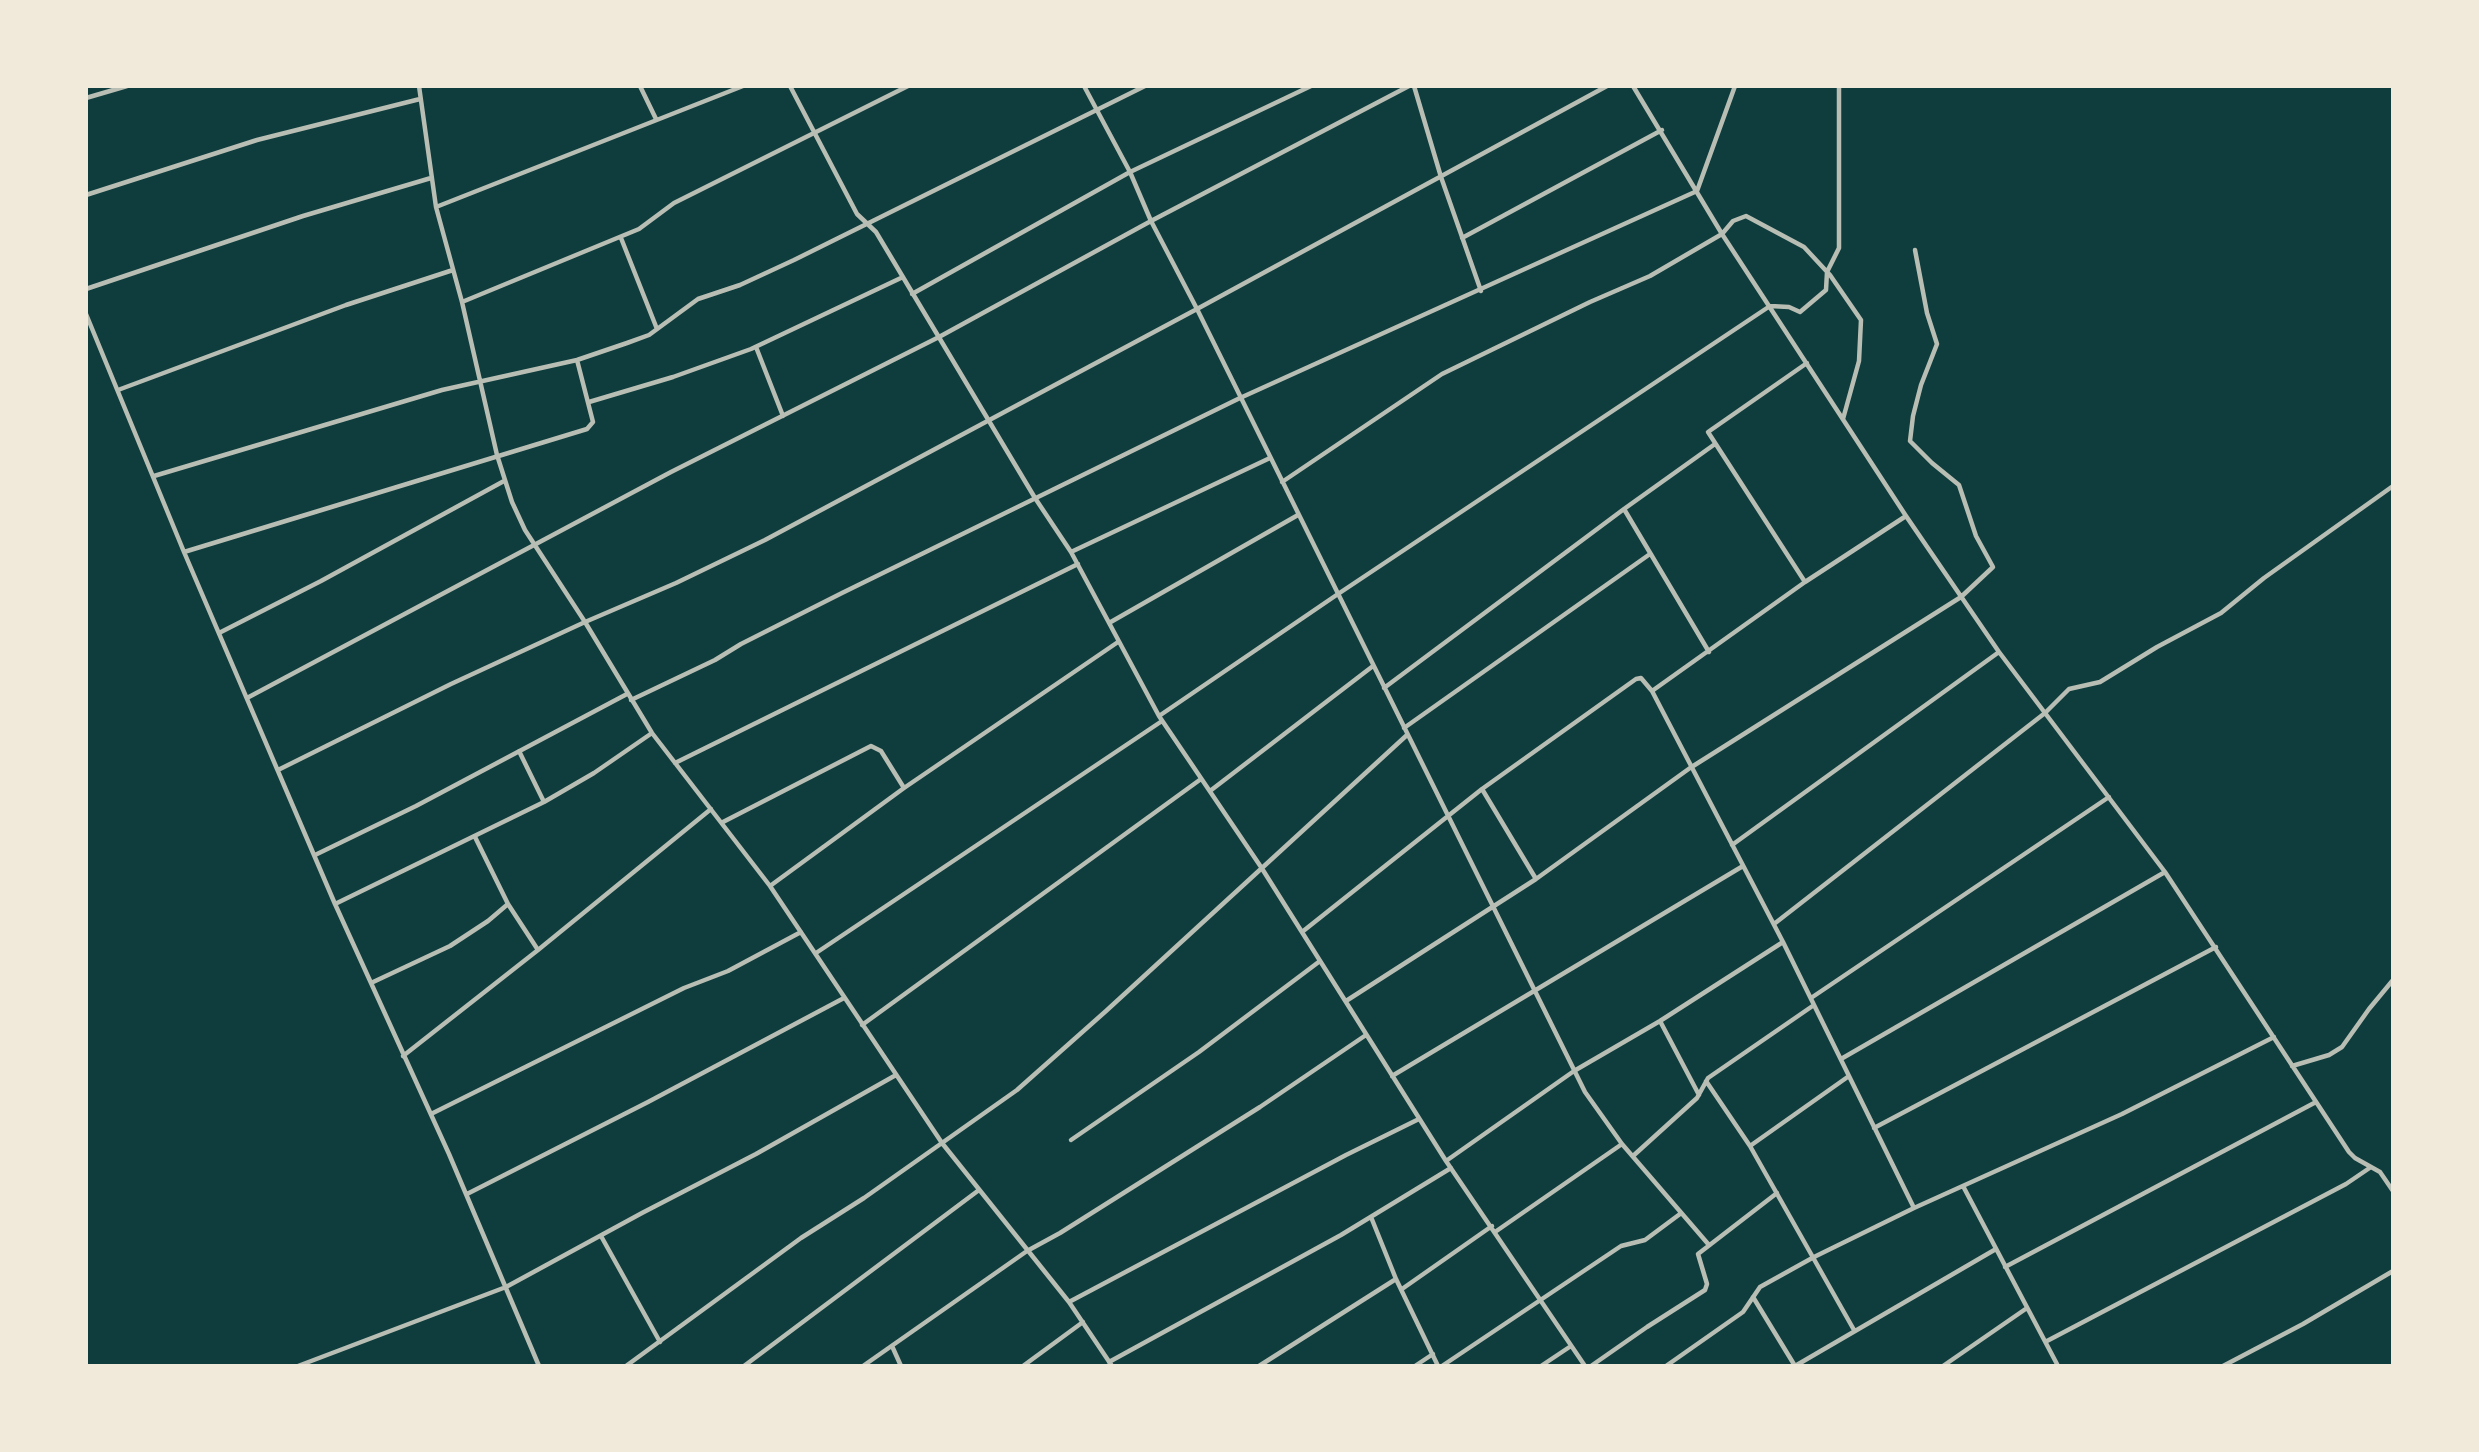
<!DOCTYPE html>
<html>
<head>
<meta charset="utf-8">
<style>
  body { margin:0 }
  #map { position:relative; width:2479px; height:1452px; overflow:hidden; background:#0f3d3e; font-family:"IBM Plex Sans",sans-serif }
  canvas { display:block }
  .frame { position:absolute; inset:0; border:88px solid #f1e9da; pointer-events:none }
</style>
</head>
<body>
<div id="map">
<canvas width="2479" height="1452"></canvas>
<div class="frame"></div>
</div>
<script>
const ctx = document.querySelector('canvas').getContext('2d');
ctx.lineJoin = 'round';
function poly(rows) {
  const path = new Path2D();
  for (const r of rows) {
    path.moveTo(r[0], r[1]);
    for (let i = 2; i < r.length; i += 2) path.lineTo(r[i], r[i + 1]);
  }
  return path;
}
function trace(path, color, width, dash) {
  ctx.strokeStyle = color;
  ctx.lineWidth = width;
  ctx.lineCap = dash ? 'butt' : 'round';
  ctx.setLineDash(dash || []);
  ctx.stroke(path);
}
const minor = poly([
  [419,86,436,207,462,302,497,455,512,502,525,530,585,622,652,733,770,886,942,1143,1069,1302,1112,1366],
  [640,86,656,119],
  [790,86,857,214,876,232,1035,498,1071,552,1159,716,1261,867,1446,1161,1585,1366],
  [1084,86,1130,172,1151,221,1197,309,1585,1092,1622,1144,1709,1245],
  [1414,86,1441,177,1481,291],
  [1633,86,1722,234,1906,516,1999,652,2165,872,2349,1152,2355,1158,2380,1172,2393,1191],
  [86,98,127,86],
  [86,195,257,140,420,99],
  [436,207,743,86],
  [621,238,657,329],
  [1462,238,1662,130],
  [86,289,303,216,431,178],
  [912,294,1130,172,1311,86],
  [462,302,639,229,674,203,908,86],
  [86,314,184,552,335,904,449,1154,539,1366],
  [756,347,783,416],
  [118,390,346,305,453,270],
  [589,402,673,377,751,349,903,277],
  [154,476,442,390,577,360,627,343,649,335,698,299,740,285,794,260,1145,86],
  [1282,482,1442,374,1590,302,1650,276,1722,234,1733,221,1746,216,1804,247,1830,275,1861,320,1859,361,1843,419],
  [1624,509,1709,652],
  [184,552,587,429,593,422,577,360],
  [1071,552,1270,458],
  [1805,582,1708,432,1807,363],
  [1109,623,1298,515],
  [219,633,321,581,504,481],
  [1384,688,1624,509,1715,444],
  [1652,691,1805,582,1906,516],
  [247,698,671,472,939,337,1151,221,1409,86],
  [631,700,715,660,741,644,842,593,1240,398,1697,191,1735,86],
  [1159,716,1338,594,1770,306,1789,307,1800,312,1826,290,1827,272,1839,248,1839,86],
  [1404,728,1650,554],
  [519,751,544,802],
  [675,763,1078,564],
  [278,770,451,684,585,622,676,583,765,540,1197,309,1607,86],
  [1482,789,1536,879],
  [1210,791,1373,666],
  [723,822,871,746,881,751,904,788],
  [475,837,508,904,538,950],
  [1732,845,1999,652],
  [315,855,416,806,627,694],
  [770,886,904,788,1118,642],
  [335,904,544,802,594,773,652,733],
  [1774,924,2045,713,2069,689,2100,682,2157,647,2221,613,2264,578,2393,486],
  [1302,932,1482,789,1636,679,1641,678,1652,691,1783,942,1914,1208],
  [816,953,1162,721],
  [371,983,450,946,488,921,508,904],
  [1811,998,2109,797],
  [1346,1001,1536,879,1690,768,1961,597,1993,567,1976,536,1959,485,1932,463,1910,441,1913,416,1921,385,1937,344,1927,313,1915,250],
  [1660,1021,1699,1095],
  [862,1025,1201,779],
  [403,1056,538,950,711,809],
  [1841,1059,2165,872],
  [2292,1066,2329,1055,2342,1047,2369,1009,2393,980],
  [1392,1076,1743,866],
  [1706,1081,1750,1146,1854,1330],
  [431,1114,684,988,728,971,801,932],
  [1874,1128,2216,947],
  [1071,1140,1199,1052,1320,961],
  [1750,1146,1849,1076],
  [1633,1156,1697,1098,1708,1078,1814,1005],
  [1446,1161,1574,1071,1660,1021,1783,942],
  [1963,1186,2058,1366],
  [467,1194,648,1102,844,998],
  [1371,1217,1396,1279,1438,1366],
  [1495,1232,1622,1144],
  [601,1236,660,1342],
  [2005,1267,2316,1102],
  [1402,1289,1492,1226],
  [1753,1297,1795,1366],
  [1069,1302,1346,1155,1419,1119],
  [2047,1341,2346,1184,2371,1167],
  [892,1346,901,1366],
  [1109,1362,1341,1235,1451,1168],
  [298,1366,506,1287,642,1213,756,1154,896,1075],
  [626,1366,801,1238,864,1198,1017,1090,1106,1011,1407,735],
  [744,1366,979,1190],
  [863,1366,1027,1251,1060,1233,1260,1107,1366,1035],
  [1023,1366,1083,1322],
  [1259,1366,1396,1279],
  [1415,1366,1433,1354],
  [1442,1366,1621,1246,1645,1240,1680,1214],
  [1541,1366,1571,1346],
  [1591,1366,1647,1327,1705,1290,1707,1284,1698,1254,1777,1193],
  [1666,1366,1743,1312,1760,1287,1814,1257,1914,1208,2122,1114,2274,1037],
  [1795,1366,1996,1249],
  [1943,1366,2027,1308],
  [2223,1366,2303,1324,2393,1271]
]);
trace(minor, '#b8beb3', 4.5);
</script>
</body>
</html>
